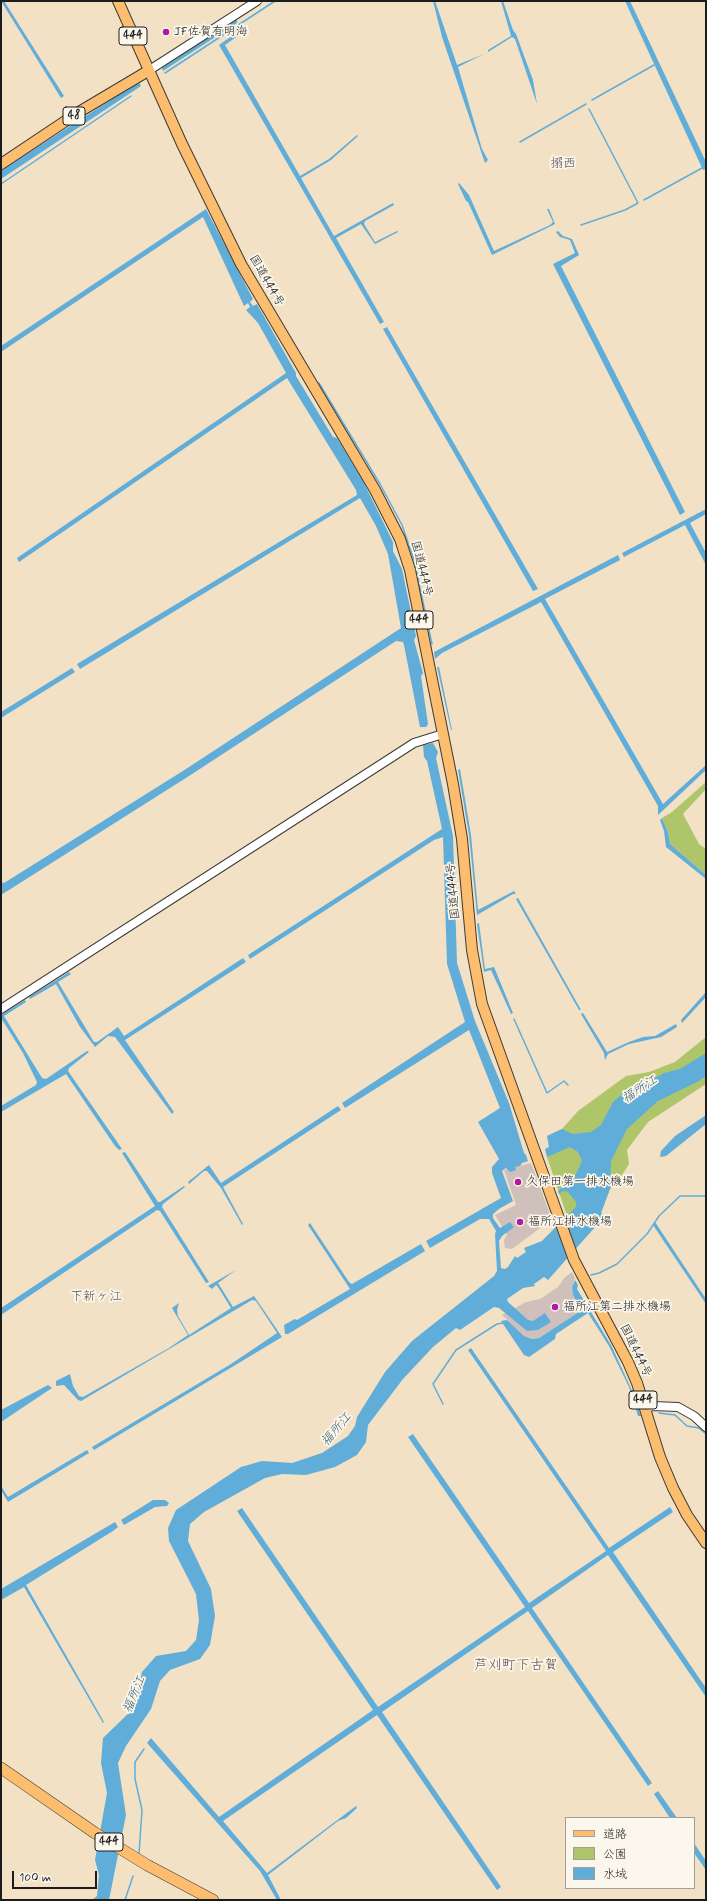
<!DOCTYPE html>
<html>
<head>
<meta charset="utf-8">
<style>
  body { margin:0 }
  #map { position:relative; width:707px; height:1901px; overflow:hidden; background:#f2e1c4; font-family:Mynerve,"Klee One",sans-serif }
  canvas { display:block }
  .frame { position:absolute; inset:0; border:2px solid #1c1c1c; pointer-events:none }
  .legend { position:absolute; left:565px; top:1817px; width:130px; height:72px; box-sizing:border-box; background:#fbf7ec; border:1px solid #a29f99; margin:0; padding:5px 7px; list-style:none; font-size:12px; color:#1c1c1c }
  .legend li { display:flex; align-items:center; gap:8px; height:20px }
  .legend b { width:20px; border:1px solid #a29f99 }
  .scale { position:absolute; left:12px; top:1871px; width:85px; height:18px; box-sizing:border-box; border:2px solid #1c1c1c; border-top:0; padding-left:5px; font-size:12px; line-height:14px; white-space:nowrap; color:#1c1c1c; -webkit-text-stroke:3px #fbf7ec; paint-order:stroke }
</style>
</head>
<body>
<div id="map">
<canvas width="707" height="1901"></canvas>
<div class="frame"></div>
<ul class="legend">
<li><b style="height:5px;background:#fcbd6f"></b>道路</li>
<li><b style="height:11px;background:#aec569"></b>公園</li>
<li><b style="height:11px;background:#61adda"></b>水域</li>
</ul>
<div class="scale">100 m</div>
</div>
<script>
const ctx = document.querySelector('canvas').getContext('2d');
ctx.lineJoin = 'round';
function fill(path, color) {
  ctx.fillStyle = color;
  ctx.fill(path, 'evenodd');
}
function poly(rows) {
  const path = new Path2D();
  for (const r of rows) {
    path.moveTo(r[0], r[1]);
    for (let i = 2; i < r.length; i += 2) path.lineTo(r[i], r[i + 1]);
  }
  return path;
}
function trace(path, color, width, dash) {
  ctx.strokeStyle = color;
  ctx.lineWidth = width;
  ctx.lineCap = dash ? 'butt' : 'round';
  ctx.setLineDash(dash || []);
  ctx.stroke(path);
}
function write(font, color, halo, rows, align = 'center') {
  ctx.font = font + ' Mynerve,"Klee One",sans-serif';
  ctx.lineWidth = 3.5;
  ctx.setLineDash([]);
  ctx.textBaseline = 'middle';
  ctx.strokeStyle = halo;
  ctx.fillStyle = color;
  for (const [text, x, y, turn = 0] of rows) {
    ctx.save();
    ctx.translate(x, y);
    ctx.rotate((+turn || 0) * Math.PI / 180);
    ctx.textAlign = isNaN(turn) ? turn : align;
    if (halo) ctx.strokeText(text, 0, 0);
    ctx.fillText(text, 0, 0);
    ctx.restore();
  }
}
const industrial = poly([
  [531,1163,551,1217,540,1228,512,1249,505,1248,504,1240,507,1235,495,1215,516,1205,504,1170],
  [572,1272,575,1278,572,1287,573,1295,582,1310,539,1338,532,1339,524,1336,502,1315,526,1302,540,1299,558,1287,565,1277]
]);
const green = poly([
  [706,782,706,789,683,814,699,844,706,849,706,875,670,844,668,832,662,818,672,812],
  [706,1037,706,1057,594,1135,547,1136,562,1129,578,1111,626,1076,649,1072,675,1062],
  [706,1071,706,1084,648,1122,627,1150,629,1164,615,1186,610,1189,601,1212,604,1217,587,1236,594,1222,609,1162,627,1117],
  [570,1144,591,1146,589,1203,542,1241,567,1216,547,1157]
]);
const water = poly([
  [1,1,4,1,64,96,61,98],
  [433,1,435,1,457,65,484,54,458,67,482,149,488,160,485,163,442,37],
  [501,1,503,1,513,30,516,34,533,80,537,104,515,39,512,37,488,52,488,50,511,36],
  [625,1,630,1,706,162,706,169,703,170],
  [235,19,237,20,237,23,163,71,162,68],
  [239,28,242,33,225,45,300,176,329,159,357,135,358,136,331,160,301,178,334,236,393,203,394,205,365,221,364,224,375,242,397,231,398,232,375,244,361,224,336,238,384,322,380,324,219,45,236,33,235,30],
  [139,82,141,86,1,179,1,170],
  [459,183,469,195,494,251,550,225,553,222,547,209,549,209,555,224,492,255,468,202,466,201,458,184],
  [206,209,253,299,250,302,253,306,257,304,296,373,296,376,333,437,337,438,364,483,393,542,393,551,402,569,416,636,414,640,423,673,421,676,428,724,426,727,420,727,404,645,403,642,396,641,189,776,1,895,1,882,4,883,186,769,401,628,388,554,376,526,360,498,80,669,77,664,357,495,356,490,287,378,19,562,17,558,286,373,258,323,246,310,250,307,248,303,244,306,203,217,1,352,1,346],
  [558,231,563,236,572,239,579,255,561,266,685,512,680,515,553,264,575,253,570,240,560,237,556,232],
  [387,327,538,589,533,591,383,329],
  [706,509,706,514,690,523,706,553,706,565,685,525,624,557,622,553],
  [618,555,620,560,545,599,663,804,706,765,706,770,658,815,658,806,541,602,442,653,435,659,434,652],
  [437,667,439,667,452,730,451,730],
  [72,668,75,672,1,718,1,712],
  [433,743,438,752,436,758,453,836,457,963,475,1021,509,1103,524,1153,526,1155,528,1161,522,1163,520,1166,515,1167,516,1170,510,1172,506,1168,502,1171,513,1201,499,1209,493,1214,493,1218,500,1228,510,1222,514,1227,502,1236,499,1241,501,1268,505,1269,508,1267,515,1256,517,1258,526,1252,524,1248,542,1241,576,1207,576,1202,568,1192,563,1191,559,1194,558,1191,575,1176,582,1161,578,1152,570,1147,547,1157,545,1149,549,1147,547,1136,562,1129,573,1134,591,1132,601,1125,613,1102,633,1085,646,1083,664,1073,680,1069,706,1053,706,1076,699,1081,658,1101,627,1129,611,1161,610,1189,601,1213,604,1217,548,1280,544,1277,534,1284,535,1286,523,1288,507,1299,508,1302,528,1320,533,1321,545,1313,551,1322,538,1330,527,1331,499,1308,494,1307,460,1330,456,1328,433,1347,403,1379,368,1425,366,1442,357,1455,335,1467,306,1475,282,1474,265,1478,204,1512,190,1524,188,1541,211,1589,215,1616,210,1645,200,1659,170,1670,160,1681,151,1709,126,1746,118,1763,126,1815,109,1900,92,1900,97,1896,99,1875,95,1860,107,1793,101,1763,103,1738,134,1708,142,1672,156,1656,186,1651,196,1640,199,1620,196,1594,169,1541,168,1528,176,1510,241,1467,262,1461,292,1463,322,1453,348,1436,355,1426,357,1417,385,1372,412,1341,494,1276,497,1271,495,1234,496,1231,489,1219,480,1219,430,1248,426,1241,501,1198,492,1173,492,1167,499,1159,478,1122,500,1108,469,1030,345,1108,342,1103,465,1022,447,964,443,837,434,840,250,959,248,955,442,829,427,761,424,757,423,745],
  [460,769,471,835,478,910,514,891,516,894,513,894,477,915,469,835,458,770],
  [662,818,668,832,670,844,706,875,706,879,666,847,664,831,660,820],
  [518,898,581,1010,579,1010,516,899],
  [479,923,485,969,494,967,513,1013,511,1014,491,970,484,972,477,924],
  [243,958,246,962,125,1040,174,1112,172,1114,115,1037,108,1036,95,1047,80,1027,56,984,30,999,29,997,69,972,71,974,58,982,94,1042,97,1042,118,1027,124,1036],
  [706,992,706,997,682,1023,681,1020],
  [25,1000,26,1002,4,1016,42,1078,46,1079,87,1051,89,1052,69,1068,68,1071,122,1149,119,1150,115,1146,66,1074,1,1112,1,1106,36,1085,37,1082,23,1053,1,1018,1,1015],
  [583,1013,607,1052,629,1042,643,1037,655,1036,676,1024,677,1027,661,1037,629,1044,608,1054,605,1060,604,1053,581,1014],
  [338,1106,341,1110,223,1187,243,1224,242,1225,221,1188,207,1171,204,1171,189,1184,188,1182,209,1165,221,1183],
  [706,1115,706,1124,666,1156,660,1157,661,1151,675,1136],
  [125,1152,158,1202,160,1202,184,1186,185,1187,163,1204,162,1207,209,1282,206,1283,160,1211,157,1210,1,1315,1,1308,155,1206,122,1153],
  [655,1222,706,1299,706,1304,653,1225],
  [310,1223,349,1282,352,1284,421,1244,425,1251,288,1334,285,1334,284,1325,295,1319,297,1320,350,1289,308,1225],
  [236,1270,218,1283,233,1307,254,1296,282,1337,94,1450,92,1447,231,1364,277,1333,256,1301,252,1300,81,1401,78,1400,64,1385,56,1386,56,1381,70,1374,73,1386,79,1396,83,1397,169,1348,188,1335,172,1308,179,1303,177,1310,178,1316,189,1335,231,1308,218,1287,216,1285,212,1289,208,1286],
  [575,1280,578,1285,577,1289,611,1345,630,1386,641,1416,638,1416,629,1387,609,1346,588,1313,556,1334,555,1339,529,1357,524,1355,501,1321,507,1320,524,1336,532,1339,539,1338,582,1310,573,1295,572,1287],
  [471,1348,609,1548,670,1507,673,1512,613,1552,706,1688,706,1697,608,1555,532,1608,652,1783,648,1786,528,1611,382,1712,501,1887,497,1890,377,1715,223,1821,267,1873,356,1806,357,1808,346,1818,338,1821,268,1875,281,1900,277,1900,260,1871,147,1743,151,1738,219,1817,373,1710,237,1511,242,1508,378,1707,525,1607,408,1437,413,1434,529,1603,606,1551,468,1350],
  [48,1385,52,1388,1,1422,1,1410],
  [87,1450,89,1453,8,1502,1,1490,1,1486,8,1497],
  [153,1500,165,1500,169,1503,167,1506,155,1507,124,1525,121,1520],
  [115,1522,118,1527,113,1531,26,1585,104,1722,103,1723,24,1587,1,1600,1,1589],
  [658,1791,677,1818,670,1818,654,1794],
  [694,1843,706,1861,706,1870,694,1853]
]);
const stream = poly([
  [165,73,275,1],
  [592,100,654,65],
  [520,142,586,104],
  [1,184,131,96],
  [644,200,702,168],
  [581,225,625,210,638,203,589,109],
  [319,383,380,484,402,525,414,560,432,644],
  [514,1019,547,1093,564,1081,568,1085],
  [591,1275,599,1273,617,1264,647,1234,659,1216,680,1196,706,1196],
  [443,1404,433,1384,456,1350,497,1324,504,1323],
  [659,1413,675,1415,687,1426,699,1428,706,1434],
  [139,1854,142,1810,135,1779,135,1762,144,1749],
  [125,1900,133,1876]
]);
const tertiary = poly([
  [148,71,257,1],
  [1,1009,414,743,443,734],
  [646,1408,653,1406,678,1407,694,1416,706,1427]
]);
const primary = poly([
  [1,164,79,112,148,71]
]);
const trunk = poly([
  [118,1,182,144,241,264,375,490,400,539,410,570,453,784,462,839,472,950,482,1004,574,1260,628,1362,637,1383,660,1457,673,1488,687,1515,706,1543]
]);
const motorway = poly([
  [1,1768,95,1833,147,1865,213,1900]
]);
const markers = [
  [166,32,4,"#b5179e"],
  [518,1182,4,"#b5179e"],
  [520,1222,4,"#b5179e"],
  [555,1307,4,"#b5179e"]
];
const shields = [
  [133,36,28],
  [74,116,22],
  [419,620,28],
  [643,1400,28],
  [109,1842,28]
];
const shieldNames = [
  ["444",133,36],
  ["48",74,116],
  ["444",419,620],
  ["444",643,1400],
  ["444",109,1842]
];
const poiNames = [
  ["JF佐賀有明海",174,32],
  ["久保田第一排水機場",526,1182],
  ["福所江排水機場",528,1222],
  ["福所江第二排水機場",563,1307]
];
const streetNames = [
  ["国道444号",266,281,60],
  ["国道444号",421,569,76],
  ["国道444号",454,891,-95],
  ["国道444号",635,1351,64]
];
const neighbourhoodNames = [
  ["搦西",563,164],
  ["下新ヶ江",96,1297]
];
const waterNames = [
  ["福所江",640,1090,-33],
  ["福所江",337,1430,-50],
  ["福所江",135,1695,-67]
];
const quarterNames = [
  ["芦刈町下古賀",516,1666]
];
fill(industrial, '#d0c0bc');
fill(green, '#aec569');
fill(water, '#61adda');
trace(stream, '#61adda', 1.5);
trace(tertiary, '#3c3a35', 10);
trace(primary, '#3c3a35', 12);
trace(trunk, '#3c3a35', 12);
trace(motorway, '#3c3a35', 12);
trace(tertiary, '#fff', 8);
trace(primary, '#fcbd6f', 10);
trace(trunk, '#fcbd6f', 10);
trace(motorway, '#fcbd6f', 11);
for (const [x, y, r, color] of markers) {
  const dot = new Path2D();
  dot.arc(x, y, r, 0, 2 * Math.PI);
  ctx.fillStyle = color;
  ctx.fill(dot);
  trace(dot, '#fbf7ec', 1.5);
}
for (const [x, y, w] of shields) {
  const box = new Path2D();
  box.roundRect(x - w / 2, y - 9, w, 18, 3);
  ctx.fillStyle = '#fbf7ec';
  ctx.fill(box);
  trace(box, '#1c1c1c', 1);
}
write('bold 11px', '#1c1c1c', null, shieldNames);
write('12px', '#1c1c1c', '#fbf7ec', poiNames, 'left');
write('12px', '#1c1c1c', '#fbf7ec', streetNames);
write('13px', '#624f4d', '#fbf7ec', neighbourhoodNames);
write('italic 13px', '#3b5d71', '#fbf7ec', waterNames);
write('14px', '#624f4d', '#fbf7ec', quarterNames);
</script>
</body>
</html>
